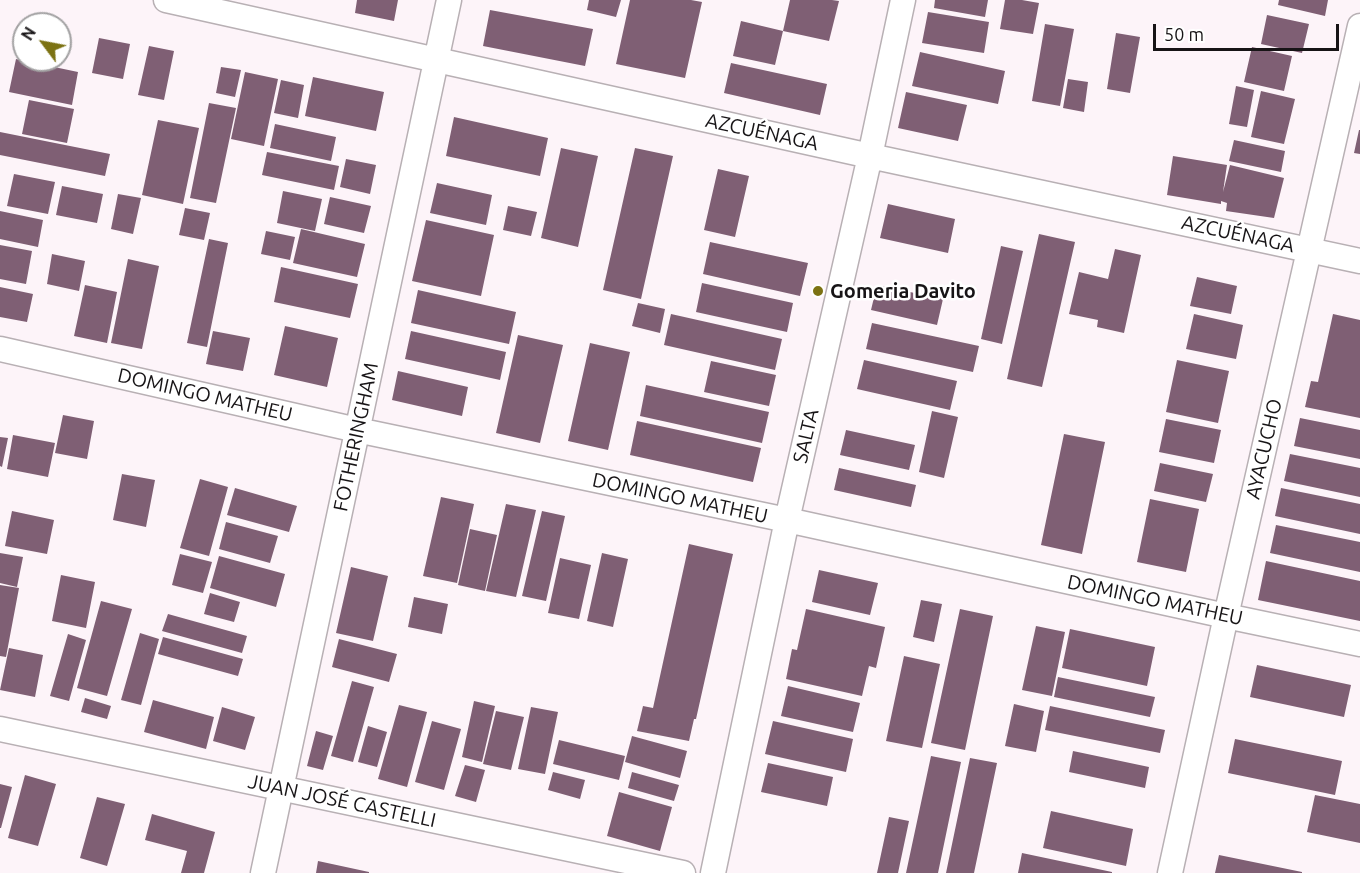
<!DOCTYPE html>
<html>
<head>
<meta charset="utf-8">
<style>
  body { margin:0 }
  #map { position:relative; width:1360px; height:873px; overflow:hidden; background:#fdf4f9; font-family:Ubuntu,sans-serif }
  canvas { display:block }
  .north { position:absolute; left:12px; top:12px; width:60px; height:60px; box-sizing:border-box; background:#fff; border:2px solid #a2a1a2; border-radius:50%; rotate:302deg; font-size:16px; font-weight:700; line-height:24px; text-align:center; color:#171416 }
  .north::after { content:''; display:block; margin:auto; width:21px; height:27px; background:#7c7213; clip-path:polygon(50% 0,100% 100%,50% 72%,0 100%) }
  .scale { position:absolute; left:1153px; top:24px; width:186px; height:27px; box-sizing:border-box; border:3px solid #171416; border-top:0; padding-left:8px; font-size:18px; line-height:21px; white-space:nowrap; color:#171416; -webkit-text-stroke:4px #fff; paint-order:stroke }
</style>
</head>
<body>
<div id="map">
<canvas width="1360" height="873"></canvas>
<div class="north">N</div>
<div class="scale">50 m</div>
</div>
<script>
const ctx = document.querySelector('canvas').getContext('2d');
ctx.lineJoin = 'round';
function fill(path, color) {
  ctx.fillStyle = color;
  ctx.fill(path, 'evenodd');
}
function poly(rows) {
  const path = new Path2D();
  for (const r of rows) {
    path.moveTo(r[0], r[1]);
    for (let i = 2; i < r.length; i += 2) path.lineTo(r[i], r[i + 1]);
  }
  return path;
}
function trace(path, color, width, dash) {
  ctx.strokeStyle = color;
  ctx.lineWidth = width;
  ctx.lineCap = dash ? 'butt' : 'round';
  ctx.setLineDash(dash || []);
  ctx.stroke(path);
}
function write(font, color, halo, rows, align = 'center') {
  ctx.font = font + ' Ubuntu,sans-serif';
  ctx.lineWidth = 5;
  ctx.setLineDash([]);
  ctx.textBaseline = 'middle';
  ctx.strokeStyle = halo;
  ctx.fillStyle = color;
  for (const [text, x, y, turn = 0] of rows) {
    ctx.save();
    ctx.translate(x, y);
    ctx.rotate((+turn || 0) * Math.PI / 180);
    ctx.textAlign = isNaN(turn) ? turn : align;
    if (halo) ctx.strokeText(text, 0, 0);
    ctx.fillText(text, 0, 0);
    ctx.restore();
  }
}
const building = poly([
  [357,0,398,0,394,21,355,13],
  [589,0,621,0,616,17,587,10],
  [630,0,691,0,702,2,685,78,616,64],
  [790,0,832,0,839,1,829,41,783,31],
  [935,0,988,0,985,17,934,8],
  [1005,0,1022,0,1039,3,1033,34,1000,29],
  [1279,0,1328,0,1325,16,1278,5],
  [490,10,593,29,585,66,483,46],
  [928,12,989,22,984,53,922,43],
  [1267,15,1309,24,1302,53,1261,44],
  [25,18,52,23,51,24,24,24],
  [741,21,783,31,775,65,733,56],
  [1045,24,1074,29,1060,106,1032,101],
  [23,29,24,29,24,54,18,53],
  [1116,33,1140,37,1130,93,1107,89],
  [99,38,130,44,123,79,92,73],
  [149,46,174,51,164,100,138,95],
  [1252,47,1292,56,1284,91,1244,82],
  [920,52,1005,71,998,104,912,86],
  [16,59,78,72,72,105,9,92],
  [731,63,827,84,820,115,724,93],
  [221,67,241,70,235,97,216,93],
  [245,72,278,79,264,146,231,139],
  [313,77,384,92,376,131,305,116],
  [1068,79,1088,82,1084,112,1063,108],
  [281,80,304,85,298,118,274,113],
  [1236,86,1254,90,1247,127,1229,124],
  [1261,91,1295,99,1284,144,1251,137],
  [906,92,967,105,958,141,898,128],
  [29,100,74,109,67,143,22,134],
  [209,103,236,108,216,203,190,198],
  [454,117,548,138,540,176,446,156],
  [158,120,199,128,183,204,142,195],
  [275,124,336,137,331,161,270,148],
  [1359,130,1360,130,1360,154,1354,153],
  [0,132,110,154,105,176,0,155],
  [1234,140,1285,151,1281,172,1229,161],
  [561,148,598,156,578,247,541,238],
  [635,148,673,156,641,299,603,290],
  [267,152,339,166,334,190,262,175],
  [1173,156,1227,165,1223,192,1230,165,1284,178,1274,218,1226,211,1227,203,1221,201,1221,204,1167,195],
  [346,159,376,165,370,194,340,187],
  [718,169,749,176,735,237,704,230],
  [14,174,55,182,48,214,7,206],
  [437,183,492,195,486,225,430,213],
  [62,186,103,194,97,223,56,215],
  [283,191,322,199,315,231,277,223],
  [118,194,141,198,133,234,111,229],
  [330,197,371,206,364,233,324,224],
  [888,204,955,219,948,253,880,238],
  [508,206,537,212,531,236,503,230],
  [185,208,210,213,204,240,179,235],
  [0,211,43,220,38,247,0,239],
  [426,220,494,235,481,296,412,281],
  [301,229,365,244,357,277,293,263],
  [266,231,295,237,290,260,261,254],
  [1039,234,1075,242,1042,387,1007,379],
  [209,239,228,243,207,347,187,343],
  [710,242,808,263,800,296,703,274],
  [0,245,32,251,26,284,0,279],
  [1001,246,1023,251,1002,344,981,339],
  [1115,249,1141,255,1124,333,1097,327,1098,320,1069,314,1079,272,1108,279],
  [52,254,85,261,79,291,47,284],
  [128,259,159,266,142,349,111,343],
  [281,267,358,284,350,318,274,302],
  [1197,277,1237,286,1231,314,1190,306],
  [702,283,793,303,787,332,696,312],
  [85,285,117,292,107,343,74,336],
  [877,285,943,299,937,325,871,310],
  [0,287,33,294,27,322,0,317],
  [418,290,516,312,509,344,411,323],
  [638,303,665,309,660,333,632,326],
  [671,314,782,339,775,370,664,345],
  [1194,314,1243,325,1236,359,1186,349],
  [1333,314,1360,320,1360,418,1305,407,1311,381,1318,382],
  [872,323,979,346,973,372,866,349],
  [285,326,338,338,327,387,274,375],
  [213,331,250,338,243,371,206,364],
  [411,331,506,352,500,380,405,359],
  [518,335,563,345,540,443,496,433],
  [590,343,630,352,608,450,568,441],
  [864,360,957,381,950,410,857,389],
  [1177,360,1229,371,1218,423,1166,412],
  [711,361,776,375,769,406,704,392],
  [398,371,468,387,462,416,392,400],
  [646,385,769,412,762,443,640,416],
  [932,411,958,417,944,478,919,472],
  [63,415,94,421,87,459,55,453],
  [1300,418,1360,430,1360,459,1294,446],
  [1166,419,1221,430,1214,463,1159,452],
  [637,421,761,448,753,482,630,455],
  [846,430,915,445,909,470,840,455],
  [1064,434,1105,442,1082,554,1041,545],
  [13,435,55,443,48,477,7,469],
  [0,437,8,438,2,467,0,466],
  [1290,454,1360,468,1360,497,1284,481],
  [1160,463,1213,474,1206,502,1154,491],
  [839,468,916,485,911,507,834,490],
  [122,474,155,480,146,527,113,520],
  [200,479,228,487,209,556,180,548],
  [235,488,297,506,289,532,227,515],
  [1281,488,1360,504,1360,534,1275,516],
  [441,497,474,504,457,583,423,576],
  [1150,499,1199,509,1186,572,1137,562],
  [506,504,536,510,516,597,486,591],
  [12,511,54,520,47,554,5,546],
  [542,511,565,516,546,601,522,596],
  [226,522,278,536,270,563,219,549],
  [1276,525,1360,542,1360,572,1270,553],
  [470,529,497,535,485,591,458,585],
  [689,544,733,554,696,719,694,719,689,741,637,731,643,706,653,708],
  [0,553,23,557,17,587,0,583],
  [602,553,628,559,613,627,587,621],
  [180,554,212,562,203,593,172,585],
  [219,556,285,574,276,607,210,588],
  [560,558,591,565,579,619,548,613],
  [1266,561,1360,581,1360,621,1258,600],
  [351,567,388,576,373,641,336,633],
  [819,570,878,583,870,615,812,602],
  [61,575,95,582,86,628,52,621],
  [0,585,19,588,6,657,0,656],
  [210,593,240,602,234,622,204,614],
  [414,597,448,604,442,634,408,627],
  [921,600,942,604,934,642,913,637],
  [101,601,132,609,107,696,77,688],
  [806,609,885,627,876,668,869,666,862,696,786,679,792,649,797,650],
  [960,609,993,616,965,750,931,743],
  [168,614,247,636,242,653,162,631],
  [1036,626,1065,632,1052,696,1022,690],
  [1070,629,1155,647,1147,686,1062,668],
  [140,633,159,639,141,705,121,700],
  [68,634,86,640,69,701,50,696],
  [163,637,243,659,238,676,158,654],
  [339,639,397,654,389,682,332,667],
  [9,648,43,655,35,697,0,690],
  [904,656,940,664,922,748,886,741],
  [1257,665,1351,685,1344,717,1250,697],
  [1058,677,1155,697,1150,717,1054,697],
  [352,681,374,687,353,762,331,756],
  [788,686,860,703,853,732,781,716],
  [85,698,111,706,107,719,81,712],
  [153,700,214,717,206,749,144,732],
  [474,701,495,706,482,762,462,757],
  [1014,704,1044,711,1036,752,1005,746],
  [399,705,427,712,407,787,378,779],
  [1050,706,1165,730,1160,753,1045,730],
  [222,707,255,717,245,750,213,741],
  [531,707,558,712,545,774,518,769],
  [496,711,524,717,511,770,483,764],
  [432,721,461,729,444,790,415,782],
  [773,721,853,739,846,772,765,754],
  [368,726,387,732,377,767,358,762],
  [316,731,333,736,323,770,307,766],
  [632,736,687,751,680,778,625,762],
  [1235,739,1342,761,1335,795,1228,773],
  [559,740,625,756,619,780,553,764],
  [1073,751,1149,767,1145,788,1069,772],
  [931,756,961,762,938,873,906,873],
  [970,758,997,763,974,873,946,873],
  [768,763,833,777,827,806,761,792],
  [465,765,485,770,476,802,455,796],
  [553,772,585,780,580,799,548,790],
  [632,772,679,785,674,801,628,788],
  [25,775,56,784,38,846,8,838],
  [0,784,12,787,1,828,0,828],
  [619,792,672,807,660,851,607,836],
  [1315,795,1360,804,1360,843,1307,832],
  [97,797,125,804,107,866,80,858],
  [1051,811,1133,829,1126,866,1043,848],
  [152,814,215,832,204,873,181,873,187,851,145,840],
  [889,817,909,821,898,873,877,873],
  [1022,853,1112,872,1112,873,1018,873],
  [1219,855,1302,872,1302,873,1215,873],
  [318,861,369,872,369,873,316,873]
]);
const minor = poly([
  [166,0,870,156,1360,261],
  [0,349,357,430,787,520,1226,616,1360,644],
  [0,729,683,873],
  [263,873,449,0],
  [713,873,787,520,870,156,903,0],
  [1170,873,1226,616,1360,26]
]);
const markers = [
  [818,291,6,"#7c7213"]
];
const streetNames = [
  ["AZCUÉNAGA",762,132,12],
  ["AZCUÉNAGA",1238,234,12],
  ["DOMINGO MATHEU",205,395,13],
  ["SALTA",806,436,-77],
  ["FOTHERINGHAM",356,437,-78],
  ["AYACUCHO",1264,449,-77],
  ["DOMINGO MATHEU",680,498,12],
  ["DOMINGO MATHEU",1155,600,12],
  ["JUAN JOSÉ CASTELLI",342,801,12]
];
const poiNames = [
  ["Gomeria Davito",830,291]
];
fill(building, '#7f5f74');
trace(minor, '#b8b0b4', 27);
trace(minor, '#fff', 24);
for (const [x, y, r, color] of markers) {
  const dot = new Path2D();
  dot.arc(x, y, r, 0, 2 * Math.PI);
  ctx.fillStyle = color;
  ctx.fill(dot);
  trace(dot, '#fff', 2);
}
write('20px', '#171416', '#fff', streetNames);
write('bold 20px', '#171416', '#fff', poiNames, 'left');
</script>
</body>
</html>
